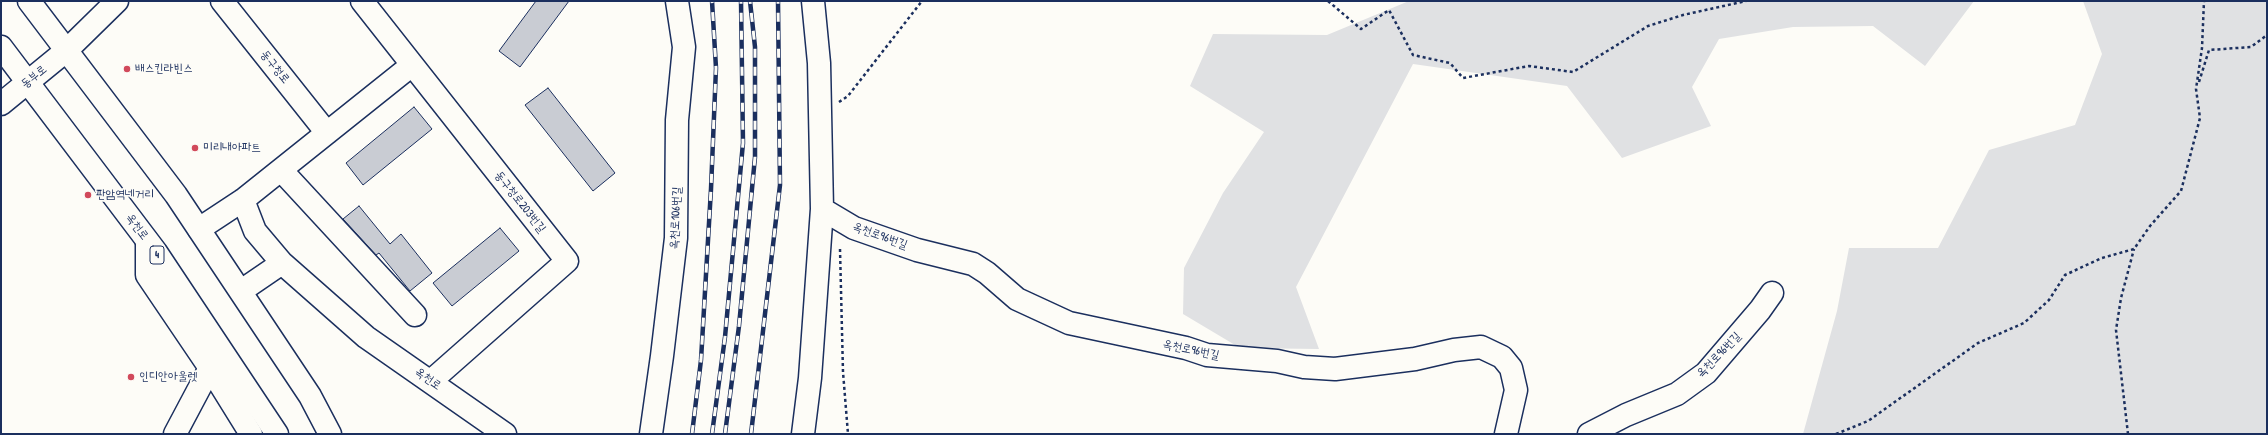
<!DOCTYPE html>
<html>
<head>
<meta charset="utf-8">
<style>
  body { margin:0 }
  #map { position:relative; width:2268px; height:435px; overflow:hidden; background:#fdfcf7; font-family:"Patrick Hand",sans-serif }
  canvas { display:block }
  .frame { position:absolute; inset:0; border:2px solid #1b2f5e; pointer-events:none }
</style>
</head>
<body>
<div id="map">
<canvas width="2268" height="435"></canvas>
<div class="frame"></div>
</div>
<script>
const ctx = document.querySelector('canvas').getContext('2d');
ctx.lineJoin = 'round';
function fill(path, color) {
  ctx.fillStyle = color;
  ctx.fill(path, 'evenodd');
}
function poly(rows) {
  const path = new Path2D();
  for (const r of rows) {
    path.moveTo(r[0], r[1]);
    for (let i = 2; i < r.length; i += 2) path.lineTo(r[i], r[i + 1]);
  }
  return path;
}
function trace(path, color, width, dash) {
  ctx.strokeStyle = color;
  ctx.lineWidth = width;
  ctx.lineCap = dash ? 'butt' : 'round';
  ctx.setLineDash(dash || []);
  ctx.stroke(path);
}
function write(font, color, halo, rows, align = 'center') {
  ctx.font = font + ' "Patrick Hand","Poor Story",sans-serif';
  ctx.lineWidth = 3.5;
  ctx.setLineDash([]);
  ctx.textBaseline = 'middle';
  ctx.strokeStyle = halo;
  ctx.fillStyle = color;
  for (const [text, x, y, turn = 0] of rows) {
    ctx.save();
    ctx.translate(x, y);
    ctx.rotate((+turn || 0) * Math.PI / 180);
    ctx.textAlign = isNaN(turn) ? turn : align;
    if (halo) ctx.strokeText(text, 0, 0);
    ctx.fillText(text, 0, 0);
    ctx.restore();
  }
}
const green = poly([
  [1409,1,1974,1,1925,66,1873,26,1793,27,1719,39,1692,87,1711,126,1622,158,1567,86,1413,64,1296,287,1319,349,1240,348,1183,314,1184,268,1223,193,1264,132,1190,86,1213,34,1327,35],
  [2083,1,2267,1,2267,434,1803,434,1837,311,1849,248,1938,248,1989,150,2075,125,2102,54]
]);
const building = poly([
  [536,1,569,1,520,67,499,51,536,1],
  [548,88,615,173,593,191,525,105,548,88],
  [414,107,432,129,363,185,346,163,414,107],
  [359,206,390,244,401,234,432,273,410,291,379,253,376,255,343,219,359,206],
  [500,228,519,251,452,306,433,283,500,228]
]);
const path = poly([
  [1328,1,1361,29,1389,10,1413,55,1450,63,1463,78,1529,66,1573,72,1648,26,1683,15,1746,1],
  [2199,82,2209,50,2251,47,2267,35],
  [839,102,848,96,922,1],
  [840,249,843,372,848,434],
  [1836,434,1868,421,1978,343,2024,323,2049,300,2065,275,2102,258,2134,249,2150,226,2181,191,2200,118,2196,89,2202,48,2204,1],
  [2128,434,2116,330,2121,298,2134,249]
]);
const minor = poly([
  [222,1,327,133],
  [362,1,567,261,431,381],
  [281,170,415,315],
  [243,200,255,231,282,263,366,337,505,434],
  [822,209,854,228,917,250,973,264,987,273,1017,299,1069,323,1186,348,1207,355,1277,361,1304,367,1335,369,1415,359,1454,350,1481,347,1502,357,1511,368,1516,390,1506,434],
  [199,229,243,200,412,65],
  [147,241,147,275,210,368,175,434],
  [241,291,282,263],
  [210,368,251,434],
  [651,434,662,356,676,238,677,120,684,47,677,1],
  [803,434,810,378,822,209,819,63,813,1],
  [1589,434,1626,415,1677,394,1706,373,1760,310,1772,293]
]);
const major = poly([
  [29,1,176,195,310,396,330,434],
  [1,47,156,252,277,434],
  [1,104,67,50,117,1]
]);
const rail = poly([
  [692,434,701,360,711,189,716,68,712,1],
  [712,434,725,337,743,143,741,1],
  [725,434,739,326,755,157,755,47,750,1],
  [751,434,780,185,778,1]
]);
const markers = [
  [127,69,4,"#d1495b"],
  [195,148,4,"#d1495b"],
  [88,195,4,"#d1495b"],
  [131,377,4,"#d1495b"]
];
const shields = [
  [157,255,14]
];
const shieldNames = [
  ["4",157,255]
];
const streetNames = [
  ["동구청로",275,67,51],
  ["동부로",34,77,-39],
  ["동구청로203번길",520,202,52],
  ["옥천로106번길",676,218,-87],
  ["옥천로",137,227,53],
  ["옥천로96번길",880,236,20],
  ["옥천로96번길",1191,350,12],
  ["옥천로96번길",1719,355,-46],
  ["옥천로",428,379,35]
];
const poiNames = [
  ["배스킨라빈스",135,69],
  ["미리내아파트",203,148],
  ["판암역네거리",96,195],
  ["인디안아울렛",139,377]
];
fill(green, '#e0e1e3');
fill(building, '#c9ccd3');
trace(building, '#1b2f5e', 1);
trace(minor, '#1b2f5e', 25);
trace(major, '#1b2f5e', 25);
trace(path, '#1b2f5e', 2.5, [3, 3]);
trace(minor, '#fdfcf7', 22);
trace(major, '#fdfcf7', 22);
trace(rail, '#1b2f5e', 4.5);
trace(rail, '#fdfcf7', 3, [9]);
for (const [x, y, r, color] of markers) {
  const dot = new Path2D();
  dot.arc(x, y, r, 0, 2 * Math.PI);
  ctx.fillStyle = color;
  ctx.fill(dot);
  trace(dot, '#fdfcf7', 1.5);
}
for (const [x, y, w] of shields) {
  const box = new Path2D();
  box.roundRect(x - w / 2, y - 9, w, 18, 3);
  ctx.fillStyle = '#fdfcf7';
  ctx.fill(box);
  trace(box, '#1b2f5e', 1);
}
write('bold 11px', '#1b2f5e', null, shieldNames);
write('12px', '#1b2f5e', '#fdfcf7', streetNames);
write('12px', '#1b2f5e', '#fdfcf7', poiNames, 'left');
</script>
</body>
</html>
